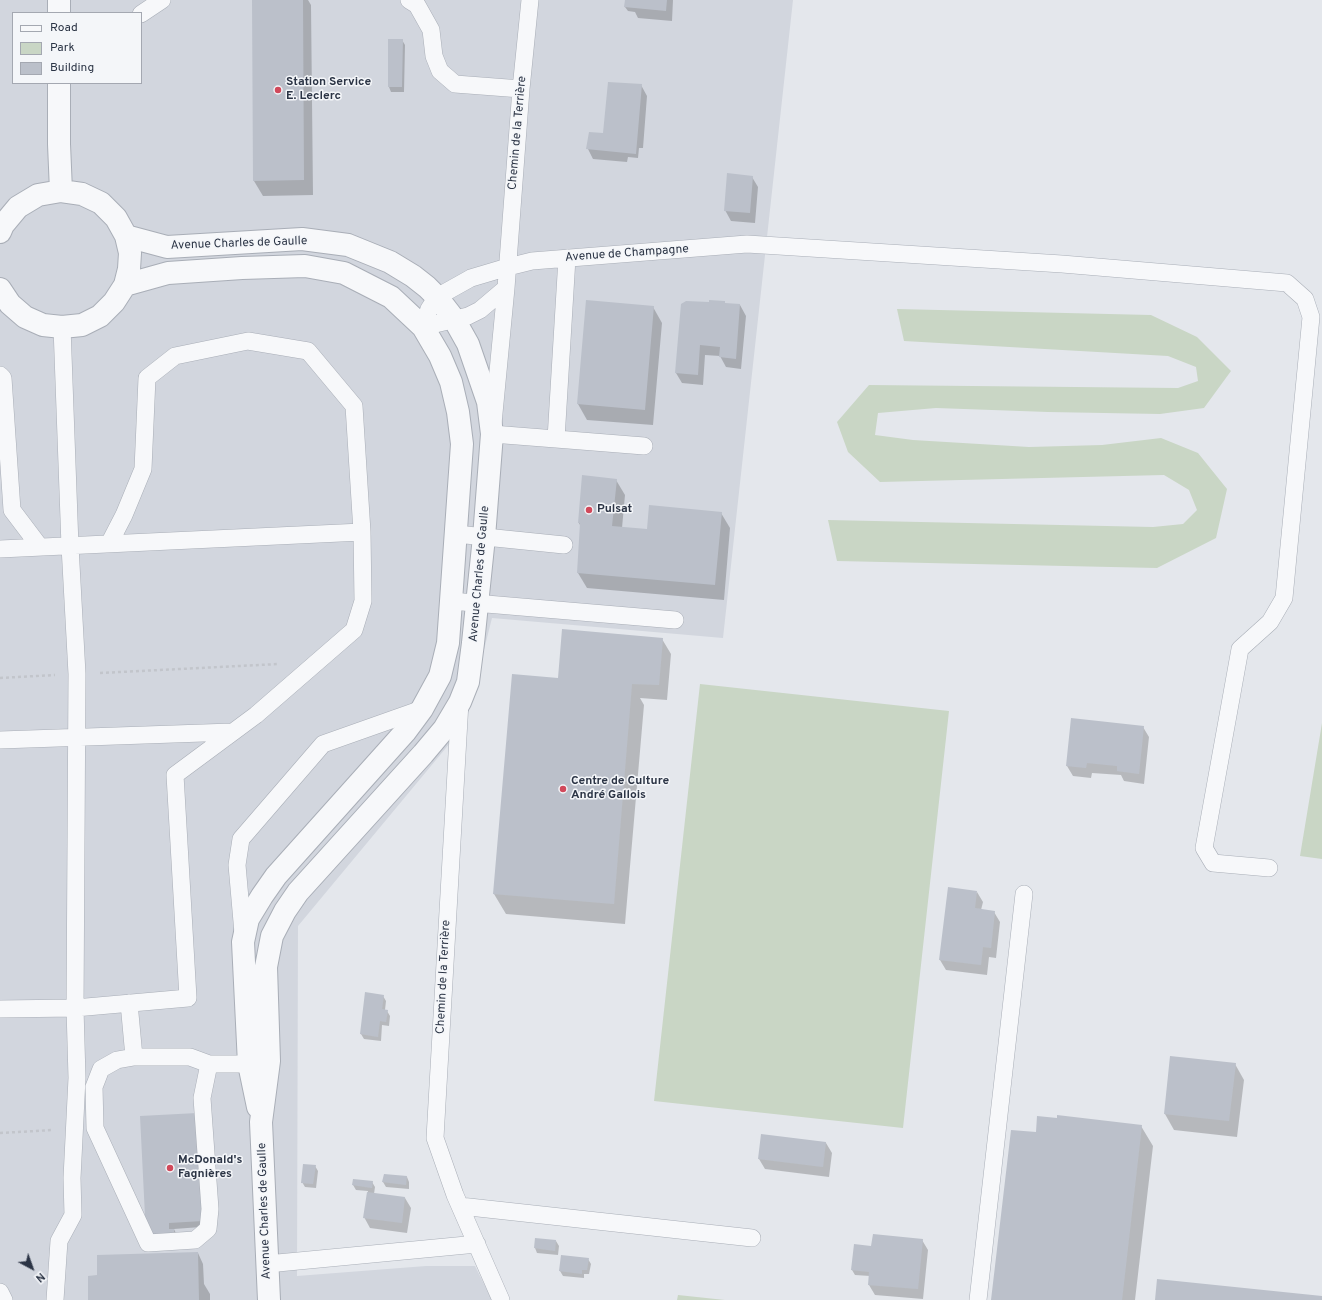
<!DOCTYPE html>
<html>
<head>
<meta charset="utf-8">
<style>
  body { margin:0 }
  #map { position:relative; width:1322px; height:1300px; overflow:hidden; background:#e4e7ec; font-family:Overpass,sans-serif }
  canvas { display:block }
  .legend { position:absolute; left:12px; top:12px; width:130px; height:72px; box-sizing:border-box; background:#f4f6f9; border:1px solid #a4a8b1; margin:0; padding:5px 7px; list-style:none; font-size:12px; color:#2b3445 }
  .legend li { display:flex; align-items:center; gap:8px; height:20px }
  .legend b { width:20px; border:1px solid #a4a8b1 }
  .north { position:absolute; left:12px; top:1248px; width:40px; height:40px; -webkit-text-stroke:3px #f4f6f9; paint-order:stroke; rotate:139deg; font-size:11px; font-weight:700; line-height:16px; text-align:center; color:#2b3445 }
  .north::after { content:''; display:block; margin:auto; width:14px; height:18px; background:#2b3445; clip-path:polygon(50% 0,100% 100%,50% 72%,0 100%) }
</style>
</head>
<body>
<div id="map">
<canvas width="1322" height="1300"></canvas>
<ul class="legend">
<li><b style="height:5px;background:#f7f8fa"></b>Road</li>
<li><b style="height:11px;background:#c9d6c5"></b>Park</li>
<li><b style="height:11px;background:#bbc0ca"></b>Building</li>
</ul>
<div class="north">N</div>
</div>
<script>
const ctx = document.querySelector('canvas').getContext('2d');
ctx.lineJoin = 'round';
function fill(path, color) {
  ctx.fillStyle = color;
  ctx.fill(path, 'evenodd');
}
function poly(rows) {
  const path = new Path2D();
  for (const r of rows) {
    path.moveTo(r[0], r[1]);
    for (let i = 2; i < r.length; i += 2) path.lineTo(r[i], r[i + 1]);
  }
  return path;
}
function trace(path, color, width, dash) {
  ctx.strokeStyle = color;
  ctx.lineWidth = width;
  ctx.lineCap = dash ? 'butt' : 'round';
  ctx.setLineDash(dash || []);
  ctx.stroke(path);
}
function write(font, color, halo, rows, align = 'center') {
  ctx.font = font + ' Overpass,sans-serif';
  ctx.lineWidth = 3;
  ctx.setLineDash([]);
  ctx.textBaseline = 'middle';
  ctx.strokeStyle = halo;
  ctx.fillStyle = color;
  for (const [text, x, y, turn = 0] of rows) {
    ctx.save();
    ctx.translate(x, y);
    ctx.rotate((+turn || 0) * Math.PI / 180);
    ctx.textAlign = isNaN(turn) ? turn : align;
    if (halo) ctx.strokeText(text, 0, 0);
    ctx.fillText(text, 0, 0);
    ctx.restore();
  }
}
const built = poly([
  [0,0,793,0,723,638,492,618,465,725,298,926,297,1276,426,1266,475,1266,492,1300,0,1300],
  [13,13,141,13,141,83,13,83]
]);
const green = poly([
  [897,309,1151,315,1197,337,1231,371,1204,408,1160,414,1048,412,936,408,878,413,875,435,913,440,1029,447,1102,445,1161,438,1198,453,1227,489,1216,538,1157,568,837,561,828,520,1153,527,1183,524,1197,510,1189,490,1164,475,880,482,848,452,837,422,869,385,1178,388,1198,381,1196,367,1168,356,904,341],
  [700,684,949,711,903,1128,654,1101],
  [1322,723,1322,859,1300,856],
  [678,1295,725,1300,677,1300]
]);
const shadow = poly([
  [253,0,308,0,311,5,313,195,263,196,254,181],
  [626,0,673,0,672,21,638,18,635,12,628,11,625,7],
  [389,40,402,40,405,45,404,92,391,92,389,87],
  [641,85,647,96,643,148,639,148,638,158,628,157,627,162,593,159,588,149,604,134],
  [752,177,758,187,755,223,731,221,725,210],
  [724,302,726,304,740,305,746,316,741,369,726,367,720,356,705,355,703,385,682,383,676,373,710,303],
  [653,307,662,323,653,425,587,420,578,404],
  [616,480,625,495,622,528,648,530,721,513,730,528,724,600,587,588,578,573,581,527,579,523],
  [662,639,671,654,667,700,640,698,644,705,625,924,506,914,494,894,513,675,559,679],
  [1143,727,1149,737,1144,784,1124,781,1121,775,1092,773,1091,778,1073,776,1067,766],
  [977,892,983,902,981,910,994,912,1000,922,996,958,989,957,987,975,946,970,940,960],
  [383,996,386,1001,385,1010,387,1011,390,1016,389,1026,382,1025,381,1041,364,1039,361,1034],
  [1171,1057,1235,1064,1244,1080,1237,1137,1174,1130,1165,1114],
  [197,1114,201,1227,174,1229,179,1240,158,1240],
  [1141,1126,1153,1146,1135,1300,993,1300],
  [826,1143,832,1153,829,1177,765,1169,759,1159],
  [315,1166,318,1171,316,1188,305,1187,302,1182],
  [407,1177,409,1182,409,1189,386,1187,383,1182],
  [354,1180,372,1182,375,1187,374,1194,405,1198,411,1208,407,1233,370,1228,364,1217,368,1191,356,1190,353,1185],
  [922,1240,928,1250,923,1299,875,1295,869,1285,870,1276,855,1275,852,1270],
  [556,1241,559,1246,558,1255,537,1253,535,1248],
  [198,1253,203,1264,204,1284,210,1294,210,1300,89,1300,99,1276],
  [588,1259,591,1264,589,1274,584,1274,584,1278,563,1276,560,1271]
]);
const building = poly([
  [252,0,303,0,304,180,253,181],
  [625,0,667,0,666,11,624,7],
  [388,39,403,39,402,87,388,87],
  [608,82,642,84,636,154,586,149,589,132,603,133],
  [727,173,753,176,750,213,724,211],
  [586,300,654,306,645,410,577,404],
  [709,300,725,301,725,303,740,304,736,359,719,357,720,347,700,345,698,375,675,373,681,304,686,301,709,302],
  [582,475,617,479,612,526,647,529,649,505,722,512,715,585,577,573,580,523,578,523],
  [562,629,663,638,659,685,632,684,614,904,493,894,512,674,558,678],
  [1071,718,1144,726,1139,774,1117,771,1117,766,1087,763,1086,768,1066,766],
  [948,887,977,891,975,908,995,911,991,948,983,947,981,965,939,960],
  [365,992,384,995,382,1009,388,1010,386,1022,380,1021,378,1037,360,1034],
  [1170,1056,1236,1063,1229,1121,1164,1114],
  [197,1113,203,1221,169,1223,169,1229,174,1229,174,1234,146,1236,140,1116],
  [1057,1115,1142,1125,1122,1300,991,1300,1011,1130,1036,1132,1037,1116,1057,1118],
  [761,1134,826,1142,823,1167,758,1159],
  [303,1164,316,1165,313,1184,301,1183],
  [384,1174,407,1176,406,1185,382,1182],
  [353,1179,373,1181,372,1188,352,1185],
  [367,1192,405,1197,402,1223,363,1218],
  [873,1234,923,1239,918,1289,868,1285,869,1272,851,1270,854,1244,871,1246],
  [535,1238,556,1240,555,1251,534,1248],
  [198,1252,199,1300,88,1300,88,1276,97,1275,97,1255],
  [561,1255,589,1258,587,1270,582,1270,582,1274,559,1271],
  [1157,1279,1322,1296,1322,1300,1155,1300]
]);
const path = poly([
  [100,673,279,664],
  [0,678,55,675],
  [0,1133,53,1130]
]);
const lane = poly([
  [409,0,417,5,431,30,434,56,440,71,455,84,521,89],
  [530,0,521,89,506,288,492,434,556,439],
  [141,14,162,0],
  [567,258,556,439,644,446],
  [423,327,429,309,437,297,471,278,508,267,532,261,747,244,1062,264,1287,283,1305,299,1311,317,1284,598,1270,622,1240,649,1204,848,1213,863,1269,868],
  [423,327,468,316,480,310,506,288],
  [0,375,3,378,12,510,40,547],
  [456,534,564,545],
  [0,549,362,532],
  [451,601,675,620],
  [460,702,435,1138,455,1195,501,1300],
  [0,740,232,732],
  [243,933,237,865,241,839,323,744,422,709],
  [129,1003,134,1057],
  [0,1009,75,1008,188,998,175,775,256,715,354,630,363,601,362,532,354,406,308,351,248,341,175,356,147,378,143,469,124,515,109,544],
  [209,1064,202,1098,210,1209,208,1229,195,1240,148,1243,95,1128,94,1087,101,1069,117,1060,134,1057,190,1057,209,1064,249,1064],
  [460,1206,752,1238],
  [267,1264,477,1244],
  [0,1292,4,1300],
  [55,1300,59,1241,73,1215,72,1178,77,1078,75,1008,77,674,70,546,62,327],
  [978,1300,1024,894]
]);
const street = poly([
  [59,0,59,13],
  [59,83,59,144,61,191],
  [0,232,3,225,18,207,38,195,61,191,82,194,101,203,116,218,126,236,130,253,129,269,125,285,114,302,100,316,82,325,62,327,43,325,25,317,10,304,0,289],
  [126,236,167,247,302,239,348,245,390,262,413,276,427,287,437,297,454,319,468,344,488,402,492,434,484,537,473,643,468,682,460,702,444,729,423,754,298,892,285,911,272,936,266,967,269,1061,261,1122,269,1300],
  [125,285,168,273,242,268,305,266,344,273,391,297,423,327,440,356,451,382,458,412,462,444,451,601,448,643,440,676,422,709,405,732,276,876,262,896,248,919,243,942,249,1064,258,1107]
]);
const markers = [
  [278,90,4,"#d1495b"],
  [589,510,4,"#d1495b"],
  [563,789,4,"#d1495b"],
  [170,1168,4,"#d1495b"]
];
const poiNames = [
  ["Station Service",286,83],
  ["E. Leclerc",286,97],
  ["Pulsat",597,510],
  ["Centre de Culture",571,782],
  ["André Gallois",571,796],
  ["McDonald's",178,1161],
  ["Fagnières",178,1175]
];
const streetNames = [
  ["Chemin de la Terrière",518,133,-85],
  ["Avenue Charles de Gaulle",239,244,-2],
  ["Avenue de Champagne",627,254,-4],
  ["Avenue Charles de Gaulle",480,574,-85],
  ["Chemin de la Terrière",444,977,-87],
  ["Avenue Charles de Gaulle",265,1211,-92]
];
fill(built, '#d2d6de');
fill(green, '#c9d6c5');
fill(shadow, '#0003');
fill(building, '#bbc0ca');
trace(lane, '#a9aeb7', 18);
trace(street, '#a9aeb7', 24);
trace(path, '#c2c5cb', 2.5, [3, 3]);
trace(lane, '#f7f8fa', 17);
trace(street, '#f7f8fa', 22);
for (const [x, y, r, color] of markers) {
  const dot = new Path2D();
  dot.arc(x, y, r, 0, 2 * Math.PI);
  ctx.fillStyle = color;
  ctx.fill(dot);
  trace(dot, '#f4f6f9', 1.5);
}
write('bold 12px', '#2b3445', '#f4f6f9', poiNames, 'left');
write('12px', '#2b3445', '#f4f6f9', streetNames);
</script>
</body>
</html>
